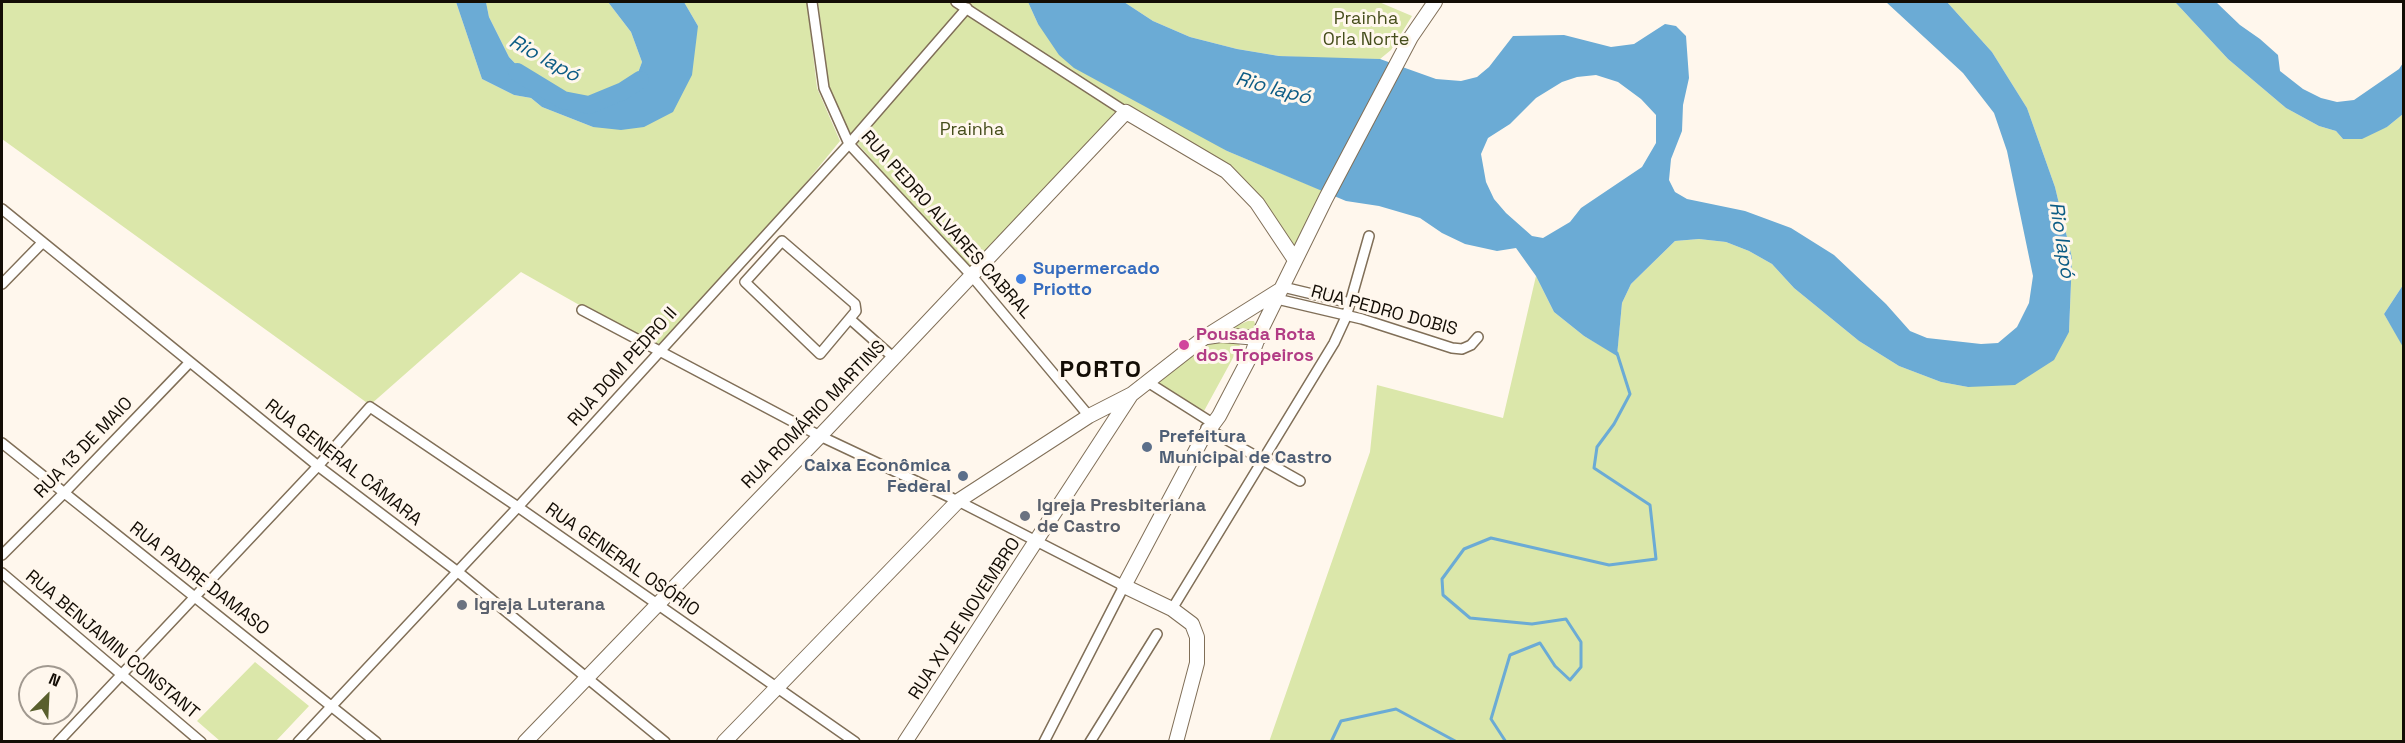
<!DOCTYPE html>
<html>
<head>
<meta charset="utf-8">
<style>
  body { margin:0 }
  #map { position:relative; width:2405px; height:743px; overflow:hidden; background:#fff7ed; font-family:"Space Grotesk",sans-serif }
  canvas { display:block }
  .frame { position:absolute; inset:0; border:3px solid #130d05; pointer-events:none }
  .north { position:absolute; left:18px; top:665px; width:60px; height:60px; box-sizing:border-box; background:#fff7ed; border:2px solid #a19990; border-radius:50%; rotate:24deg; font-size:16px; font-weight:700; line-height:24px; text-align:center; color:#130d05 }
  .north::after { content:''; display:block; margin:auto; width:21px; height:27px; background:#595f2d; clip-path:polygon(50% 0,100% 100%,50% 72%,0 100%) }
</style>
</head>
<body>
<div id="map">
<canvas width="2405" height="743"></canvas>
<div class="frame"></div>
<div class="north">N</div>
</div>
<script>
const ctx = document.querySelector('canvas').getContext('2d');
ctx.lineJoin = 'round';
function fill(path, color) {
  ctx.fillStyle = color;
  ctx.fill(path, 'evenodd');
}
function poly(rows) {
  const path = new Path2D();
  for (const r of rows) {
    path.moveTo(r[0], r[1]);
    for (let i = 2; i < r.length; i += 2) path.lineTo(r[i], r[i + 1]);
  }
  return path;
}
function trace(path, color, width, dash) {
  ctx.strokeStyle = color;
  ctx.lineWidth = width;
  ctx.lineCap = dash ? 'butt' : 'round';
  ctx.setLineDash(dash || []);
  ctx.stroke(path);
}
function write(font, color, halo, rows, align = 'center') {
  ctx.font = font + ' "Space Grotesk",sans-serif';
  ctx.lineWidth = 6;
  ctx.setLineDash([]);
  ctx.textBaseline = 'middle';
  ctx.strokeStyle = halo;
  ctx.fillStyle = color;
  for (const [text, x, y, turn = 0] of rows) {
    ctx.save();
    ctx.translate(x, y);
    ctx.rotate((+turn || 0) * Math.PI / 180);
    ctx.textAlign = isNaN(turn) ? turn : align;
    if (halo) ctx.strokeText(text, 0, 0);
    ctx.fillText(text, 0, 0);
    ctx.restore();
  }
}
const green = poly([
  [2,2,456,2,482,79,514,95,531,98,542,107,593,127,698,26,684,2,807,2,817,88,840,141,666,354,521,272,370,405,2,139],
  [486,2,608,2,631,32,642,62,636,78,623,91,589,105,563,100,533,82,509,57,489,17],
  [818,2,950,2,1120,112,971,272,850,135,829,87],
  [958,2,1028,2,1038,24,1227,151,1326,192,1296,251,1261,201],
  [1124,2,1379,2,1412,16,1391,50,1380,59,1319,58,1279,56,1237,49,1190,37,1153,21],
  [1947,2,2175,2,2228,59,2286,108,2319,126,2336,131,2343,139,2387,127,2403,114,2403,285,2384,314,2404,347,2403,741,1269,742,1370,452,1377,385,1503,418,1536,276,1554,312,1584,336,1617,355,1622,303,1631,284,1675,241,1699,239,1726,242,1749,251,1772,264,1794,288,1859,341,1899,366,1941,382,1968,387,2069,332,2072,258,2055,187,2027,108,1992,52],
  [1248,321,1254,321,1256,326,1248,332,1229,329],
  [1217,336,1229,338,1240,345,1204,411,1152,381],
  [255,662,309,706,276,741,220,741,197,721]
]);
const water = poly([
  [456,2,486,2,489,17,509,57,533,82,563,100,589,105,623,91,636,78,642,62,631,32,608,2,684,2,698,26,692,75,673,112,644,127,621,130,593,127,542,107,531,98,514,95,482,79],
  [1028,2,1124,2,1153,21,1190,37,1237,49,1279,56,1380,59,1436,79,1461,81,1477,77,1489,67,1513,36,1564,35,1611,47,1634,44,1665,24,1676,26,1686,36,1689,78,1683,105,1682,131,1671,159,1669,180,1675,192,1687,199,1745,211,1791,228,1834,255,1886,304,1910,331,1927,338,1981,344,1998,343,2017,327,2029,303,2033,276,2007,151,1994,113,1963,73,1886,2,1947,2,1992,52,2027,108,2055,187,2072,258,2069,332,2054,360,2015,385,1968,387,1941,382,1899,366,1859,341,1794,288,1772,264,1749,251,1726,242,1699,239,1675,241,1631,284,1622,303,1617,356,1584,336,1554,312,1536,276,1516,248,1497,251,1465,244,1442,233,1420,218,1379,206,1346,201,1227,151,1074,68,1059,55,1038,24],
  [1596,75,1618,82,1641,99,1656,115,1656,143,1642,167,1581,208,1570,222,1543,238,1532,236,1506,213,1494,199,1486,182,1481,154,1488,138,1510,124,1536,98,1562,82,1577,77],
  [2175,2,2216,2,2240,25,2260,39,2278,55,2280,71,2303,89,2321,98,2337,102,2354,100,2399,69,2403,63,2403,114,2387,127,2362,139,2343,139,2336,131,2319,126,2286,108,2228,59],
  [2403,285,2403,347,2384,314]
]);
const stream = poly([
  [1331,742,1341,721,1396,709,1457,742],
  [1506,742,1491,719,1510,655,1540,643,1555,666,1570,680,1581,667,1581,642,1566,619,1532,624,1470,618,1443,595,1442,579,1464,549,1491,538,1609,565,1656,559,1650,505,1594,468,1597,447,1614,424,1630,394,1617,353]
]);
const river = poly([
  [517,72,563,100,589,105,623,91,640,80]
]);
const street = poly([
  [812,2,824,88,849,144,971,275,1089,416],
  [956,2,1126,112],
  [2,209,318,466,458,572,665,742],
  [782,241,855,304,856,311,820,354,745,282,782,241],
  [2,284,42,243],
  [1283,287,1350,303],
  [1277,299,1362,319,1452,348,1462,349,1471,345,1478,337],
  [582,310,820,436,958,501,1124,586,1044,742],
  [850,319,894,358],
  [1146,381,1214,424],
  [1206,428,1300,481],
  [2,443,376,742],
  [2,555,64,493,189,363],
  [2,573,201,742],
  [1172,609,1334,343,1346,317,1369,236],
  [58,742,318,466,370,407,518,507,855,742],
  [298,742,518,507,849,144,967,8],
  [1090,742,1157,634]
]);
const secondary = poly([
  [1207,337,1221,335,1259,338],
  [525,742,820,436,1126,112,1226,171,1257,203,1295,260],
  [724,742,958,501,1089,416,1132,394,1205,337,1280,290],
  [905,742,1131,395],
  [1176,742,1197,663,1197,637,1192,624,1172,609,1124,586,1202,439,1219,416,1253,351,1261,330,1326,198,1411,37,1435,2]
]);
const markers = [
  [1021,279,6,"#3f7fe0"],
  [1184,345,6,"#d1479c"],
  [1147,447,6,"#5c6f8a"],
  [963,476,6,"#5c6f8a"],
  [1025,516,6,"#6b7280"],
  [462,605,6,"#6b7280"]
];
const parkNames = [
  ["Prainha",1366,19],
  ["Orla Norte",1366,40],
  ["Prainha",972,130]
];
const streetNames = [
  ["RUA PEDRO ALVARES CABRAL",946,225,48],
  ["RUA PEDRO DOBIS",1384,311,15],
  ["RUA DOM PEDRO II",623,367,-48],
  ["RUA ROMÁRIO MARTINS",814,415,-46],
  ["RUA 13 DE MAIO",84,448,-46],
  ["RUA GENERAL CÂMARA",343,463,38],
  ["RUA GENERAL OSÓRIO",622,560,35],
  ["RUA PADRE DAMASO",199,579,38],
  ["RUA XV DE NOVEMBRO",965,619,-57],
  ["RUA BENJAMIN CONSTANT",112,645,40]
];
const shopNames = [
  ["Supermercado",1033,269],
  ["Priotto",1033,290]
];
const hotelNames = [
  ["Pousada Rota",1196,335],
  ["dos Tropeiros",1196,356]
];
const serviceNames = [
  ["Prefeitura",1159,437],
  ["Municipal de Castro",1159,458],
  ["Caixa Econômica",951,466,"right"],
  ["Federal",951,487,"right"]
];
const worshipNames = [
  ["Igreja Presbiteriana",1037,506],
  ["de Castro",1037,527],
  ["Igreja Luterana",474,605]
];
const waterNames = [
  ["Rio Iapó",544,59,29],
  ["Rio Iapó",1273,89,15],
  ["Rio Iapó",2061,240,81]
];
const districtNames = [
  ["PORTO",1101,370]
];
fill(green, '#dbe7aa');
fill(water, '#6babd5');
trace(stream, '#6babd5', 3);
trace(river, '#6babd5', 18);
trace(street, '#806f58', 12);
trace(secondary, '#806f58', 16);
trace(street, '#fff', 9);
trace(secondary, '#fff', 14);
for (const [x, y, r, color] of markers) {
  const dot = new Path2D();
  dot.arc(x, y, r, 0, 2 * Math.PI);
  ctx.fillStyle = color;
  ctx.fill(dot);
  trace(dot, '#fff7ed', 2);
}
write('18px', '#464e1c', '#fff7ed', parkNames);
write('18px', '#130d05', '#fff7ed', streetNames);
write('bold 18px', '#366cbe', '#fff7ed', shopNames, 'left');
write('bold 18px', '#b23c85', '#fff7ed', hotelNames, 'left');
write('bold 18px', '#4e5e75', '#fff7ed', serviceNames, 'left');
write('bold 18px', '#5b616d', '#fff7ed', worshipNames, 'left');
write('italic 20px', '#0c5c85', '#fff7ed', waterNames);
ctx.letterSpacing = '1.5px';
write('bold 24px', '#130d05', '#fff7ed', districtNames);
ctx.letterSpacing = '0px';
</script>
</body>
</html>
